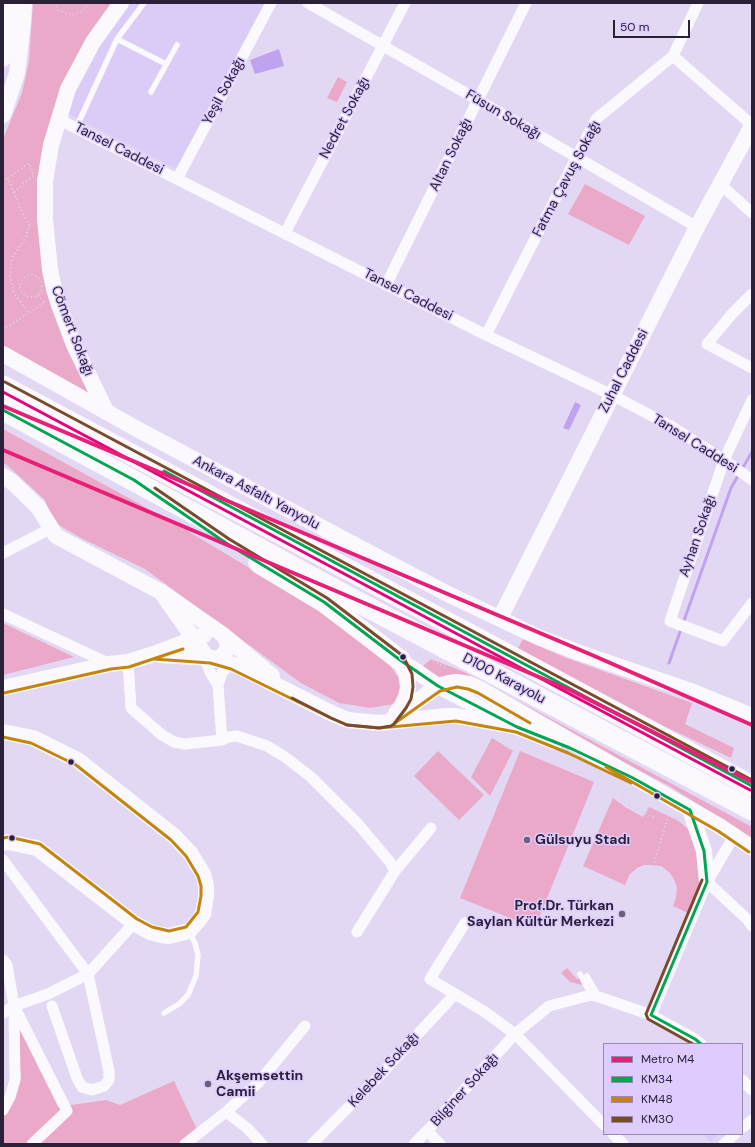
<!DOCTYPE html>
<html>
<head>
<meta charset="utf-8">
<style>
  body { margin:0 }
  #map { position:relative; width:755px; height:1147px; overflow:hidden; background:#e2d8f3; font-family:"DM Sans",sans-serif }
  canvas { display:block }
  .frame { position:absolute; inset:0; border:4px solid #2a2138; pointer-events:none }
  .legend { position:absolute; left:603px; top:1043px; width:140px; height:92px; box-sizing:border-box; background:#deccff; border:1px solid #9688af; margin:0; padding:5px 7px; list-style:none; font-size:12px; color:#2a2138 }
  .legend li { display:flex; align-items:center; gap:8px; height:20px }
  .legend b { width:20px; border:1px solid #9688af }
  .scale { position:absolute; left:613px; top:20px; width:77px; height:18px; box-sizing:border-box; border:2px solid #2a2138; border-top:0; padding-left:5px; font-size:12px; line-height:14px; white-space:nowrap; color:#2a2138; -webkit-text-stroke:3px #deccff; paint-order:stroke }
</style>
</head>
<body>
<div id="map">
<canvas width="755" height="1147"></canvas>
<div class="frame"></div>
<ul class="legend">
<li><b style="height:5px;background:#e91e76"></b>Metro M4</li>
<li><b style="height:5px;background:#00a651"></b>KM34</li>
<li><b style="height:5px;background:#c4850e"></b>KM48</li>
<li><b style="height:5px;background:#7a4b2a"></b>KM30</li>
</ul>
<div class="scale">50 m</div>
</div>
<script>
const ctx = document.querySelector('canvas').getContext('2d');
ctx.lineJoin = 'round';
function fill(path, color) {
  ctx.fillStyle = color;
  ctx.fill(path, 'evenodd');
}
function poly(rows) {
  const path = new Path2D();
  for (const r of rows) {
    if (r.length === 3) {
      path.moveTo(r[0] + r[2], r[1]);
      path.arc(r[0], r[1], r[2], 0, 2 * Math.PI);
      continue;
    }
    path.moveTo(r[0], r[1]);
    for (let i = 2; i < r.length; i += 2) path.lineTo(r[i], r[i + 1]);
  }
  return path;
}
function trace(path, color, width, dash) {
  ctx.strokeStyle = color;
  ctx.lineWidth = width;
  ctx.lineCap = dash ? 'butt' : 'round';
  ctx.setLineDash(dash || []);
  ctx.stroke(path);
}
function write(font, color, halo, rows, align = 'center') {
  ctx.font = font + ' "DM Sans",sans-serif';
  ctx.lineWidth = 3;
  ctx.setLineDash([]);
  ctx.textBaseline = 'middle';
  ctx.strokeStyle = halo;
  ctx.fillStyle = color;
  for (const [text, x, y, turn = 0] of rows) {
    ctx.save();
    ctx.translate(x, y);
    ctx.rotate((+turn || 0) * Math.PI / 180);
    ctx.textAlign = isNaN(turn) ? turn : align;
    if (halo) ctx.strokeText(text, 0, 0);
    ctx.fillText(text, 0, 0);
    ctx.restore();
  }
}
const built = poly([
  [121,3,268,3,180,171,62,111],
  [704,1134,719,1134,710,1142]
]);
const green = poly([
  [33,3,121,3,93,42,48,152,49,261,106,411,3,346,3,139,22,93,29,61],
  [338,77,347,82,337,102,327,98],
  [585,184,645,216,629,245,568,214],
  [3,429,176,524,340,622,382,654,398,677,401,691,394,704,370,708,339,703,301,683,145,569,79,537,54,522,45,500,7,465,3,463],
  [3,623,74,657,3,675],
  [523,639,564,657,692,703,685,724,734,748,731,758,664,726,518,648],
  [431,659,464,672,752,827,752,838,669,786,604,752,435,675,423,666],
  [492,738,513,751,490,796,471,777],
  [438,751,484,795,459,820,414,776],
  [520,751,594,782,535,928,460,898],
  [613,798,625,807,643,817,649,807,677,820,687,828,694,839,702,875,701,885,688,913,673,906,676,897,677,888,674,879,669,872,661,866,652,865,644,865,637,868,630,874,625,885,583,866],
  [567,968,577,979,580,979,582,985,570,982,561,973],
  [15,1019,58,1107,106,1100,120,1105,174,1081,200,1136,190,1144,3,1144,3,1113,13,1098,21,1078]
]);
const water = poly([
  [279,49,284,66,255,74,250,60],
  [575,402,581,405,569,430,563,428]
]);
const stream = poly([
  [742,469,752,452],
  [669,663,731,488,739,474]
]);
const path = poly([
  [54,3,59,11,72,15,82,12,86,8,87,3],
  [3,182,8,178],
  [14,192,34,175,29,163,8,178,20,208,29,225,26,237,12,258,10,276,14,293,29,313],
  [31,286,11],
  [38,295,44,302],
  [3,330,44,303,46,304],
  [415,653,447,668],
  [696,680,717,649],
  [742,759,752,764],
  [625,790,620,800,655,818],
  [626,790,681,820],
  [622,796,649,810],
  [653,866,669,814]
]);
const lane = poly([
  [117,39,166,64],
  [151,92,177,45],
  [76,128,117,39,144,3],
  [580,974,591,995],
  [587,976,599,997],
  [164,1013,179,1004,188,995,196,976,198,955,195,943,189,931]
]);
const street = poly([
  [308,3,478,100,697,227],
  [673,56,752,125],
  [58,119,486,335,612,395,669,425,724,460,752,480],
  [177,179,271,3],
  [720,184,752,213],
  [285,233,405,3],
  [386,285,526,3],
  [752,294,732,314,707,344,752,368],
  [486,335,596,119,673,56,698,3],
  [752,400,724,460,670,621,723,641,752,603],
  [3,553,46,531],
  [3,614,110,664],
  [203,653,210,672,218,685],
  [128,662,131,708,162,735,174,742,185,744,222,740,228,737,237,736,267,746,285,757,311,777,358,824,390,862,395,871],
  [222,740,218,685,222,673,227,667,233,664],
  [3,860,88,974,109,1071,109,1080,104,1086,92,1090,82,1087,77,1078,52,1006],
  [707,882,747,919,752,926],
  [465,923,430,979,485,1012,515,1034,604,1125],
  [357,932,395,871,431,828],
  [3,960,7,965,14,1006,15,1080,10,1097,3,1110],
  [14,1006,67,1111,32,1144],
  [3,1013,14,1006,48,994,88,974,134,923],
  [651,1015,707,882,730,843,735,837],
  [742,1080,752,1090],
  [226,1112,247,1128,262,1144],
  [742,1128,752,1120],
  [427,1131,440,1144],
  [613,1134,623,1144],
  [185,1144,226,1112,258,1083,305,1026],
  [312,1144,383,1072,454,995],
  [414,1144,427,1131,515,1034,549,1006,591,995,599,997,651,1015,695,1039,701,1044],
  [724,1144,735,1134]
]);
const secondary = poly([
  [3,59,9,39,12,3],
  [3,115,17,73,23,22,24,3],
  [3,354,137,429,370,553,448,594,538,637,580,653,688,690,752,716],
  [106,411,74,345,59,305,54,289,50,270,45,219,45,181,51,145,68,89,93,42,121,3],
  [3,476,12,482,38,507,56,536,161,592,222,634,225,637,228,645,227,649,223,656,215,659,206,656,161,592],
  [500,618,697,227,752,126],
  [223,635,272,676],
  [160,655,211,658],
  [215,659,240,667,333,714,348,720,379,723,446,716,456,716,517,727],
  [400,660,438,686,517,727,555,742],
  [3,688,110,664,128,662,154,654,204,635],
  [396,714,402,705,406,697,408,687,407,675,400,660],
  [390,721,438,686,449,683,457,682,469,684,480,689,721,827,752,848],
  [3,732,33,738,79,761,174,836,190,853,203,874,206,885,206,896,203,914,198,921,189,931,169,936,161,935,150,932,134,923,37,848,8,842,3,843],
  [690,810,704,851,707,882]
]);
const highway = poly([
  [3,386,486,643,752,786],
  [3,410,356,601,752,810],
  [259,563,324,602,400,660]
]);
const bus1 = poly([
  [3,410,134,480,226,543,324,602,400,660,438,686,517,727,570,748,633,778,690,810,704,851,707,882,651,1015,695,1039,701,1044],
  [164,471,752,786]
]);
const bus2 = poly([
  [154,659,210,663,231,669,331,718,347,725,379,728,456,721,516,732,568,753,631,783],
  [4,693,111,669,129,667,183,649],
  [395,723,440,691,457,687,468,689,478,693,530,723],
  [3,737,31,743,76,765,171,840,186,856,198,876,201,886,201,896,198,912,186,927,169,931,152,927,137,919,40,844,9,837,3,838],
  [606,767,718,831,749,852]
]);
const bus3 = poly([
  [5,382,752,780],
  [155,488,229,539,327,598,403,656,412,674,413,687,411,699,406,708,394,724,391,726,379,728,347,725,331,718,292,698],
  [693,1044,648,1019,646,1014,702,880]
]);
const bus4 = poly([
  [3,392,750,790]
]);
const metro1 = poly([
  [3,406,592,655,752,725],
  [3,450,572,691,752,782]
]);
const markers = [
  [403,657,3.5,"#2a2138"],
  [71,762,3.5,"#2a2138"],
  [732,769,3.5,"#2a2138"],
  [657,796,3.5,"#2a2138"],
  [12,838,3.5,"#2a2138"],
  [527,840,4,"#6a6179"],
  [622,914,4,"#6a6179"],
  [208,1084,4,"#6a6179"]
];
const streetNames = [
  ["Yeşil Sokağı",224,91,-62],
  ["Füsun Sokağı",503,115,30],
  ["Nedret Sokağı",345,118,-62],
  ["Tansel Caddesi",119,149,27],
  ["Altan Sokağı",451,155,-64],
  ["Fatma Çavuş Sokağı",567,179,-62],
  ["Tansel Caddesi",408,295,27],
  ["Cömert Sokağı",72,331,69],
  ["Zuhal Caddesi",624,371,-63],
  ["Tansel Caddesi",695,444,32],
  ["Ankara Asfaltı Yanyolu",256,493,28],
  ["Ayhan Sokağı",698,536,-71],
  ["D100 Karayolu",504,679,28],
  ["Kelebek Sokağı",384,1070,-47],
  ["Bilginer Sokağı",465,1090,-48]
];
const poiNames = [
  ["Gülsuyu Stadı",535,840],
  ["Prof.Dr. Türkan",614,906,"right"],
  ["Saylan Kültür Merkezi",614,922,"right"],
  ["Akşemsettin",216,1076],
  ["Camii",216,1092]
];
fill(built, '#dbccf7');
fill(green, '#eba9c9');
fill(water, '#c0a3ef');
trace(stream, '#c0a3ef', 3);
trace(path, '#dad6df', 2, [1, 3]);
trace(lane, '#fbf9fd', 5.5);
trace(street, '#fbf9fd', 11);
trace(secondary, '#fbf9fd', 16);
trace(highway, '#fbf9fd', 21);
trace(bus1, '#00a651', 3);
trace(bus2, '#c4850e', 3);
trace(bus3, '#7a4b2a', 3);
trace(bus4, '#e5007d', 3);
trace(metro1, '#e91e76', 4);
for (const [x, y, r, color] of markers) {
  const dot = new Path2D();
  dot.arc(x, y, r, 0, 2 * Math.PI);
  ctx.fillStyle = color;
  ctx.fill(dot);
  trace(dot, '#deccff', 1.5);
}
write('14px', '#2a2138', '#deccff', streetNames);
write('bold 14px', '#2a2138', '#deccff', poiNames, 'left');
</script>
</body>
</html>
